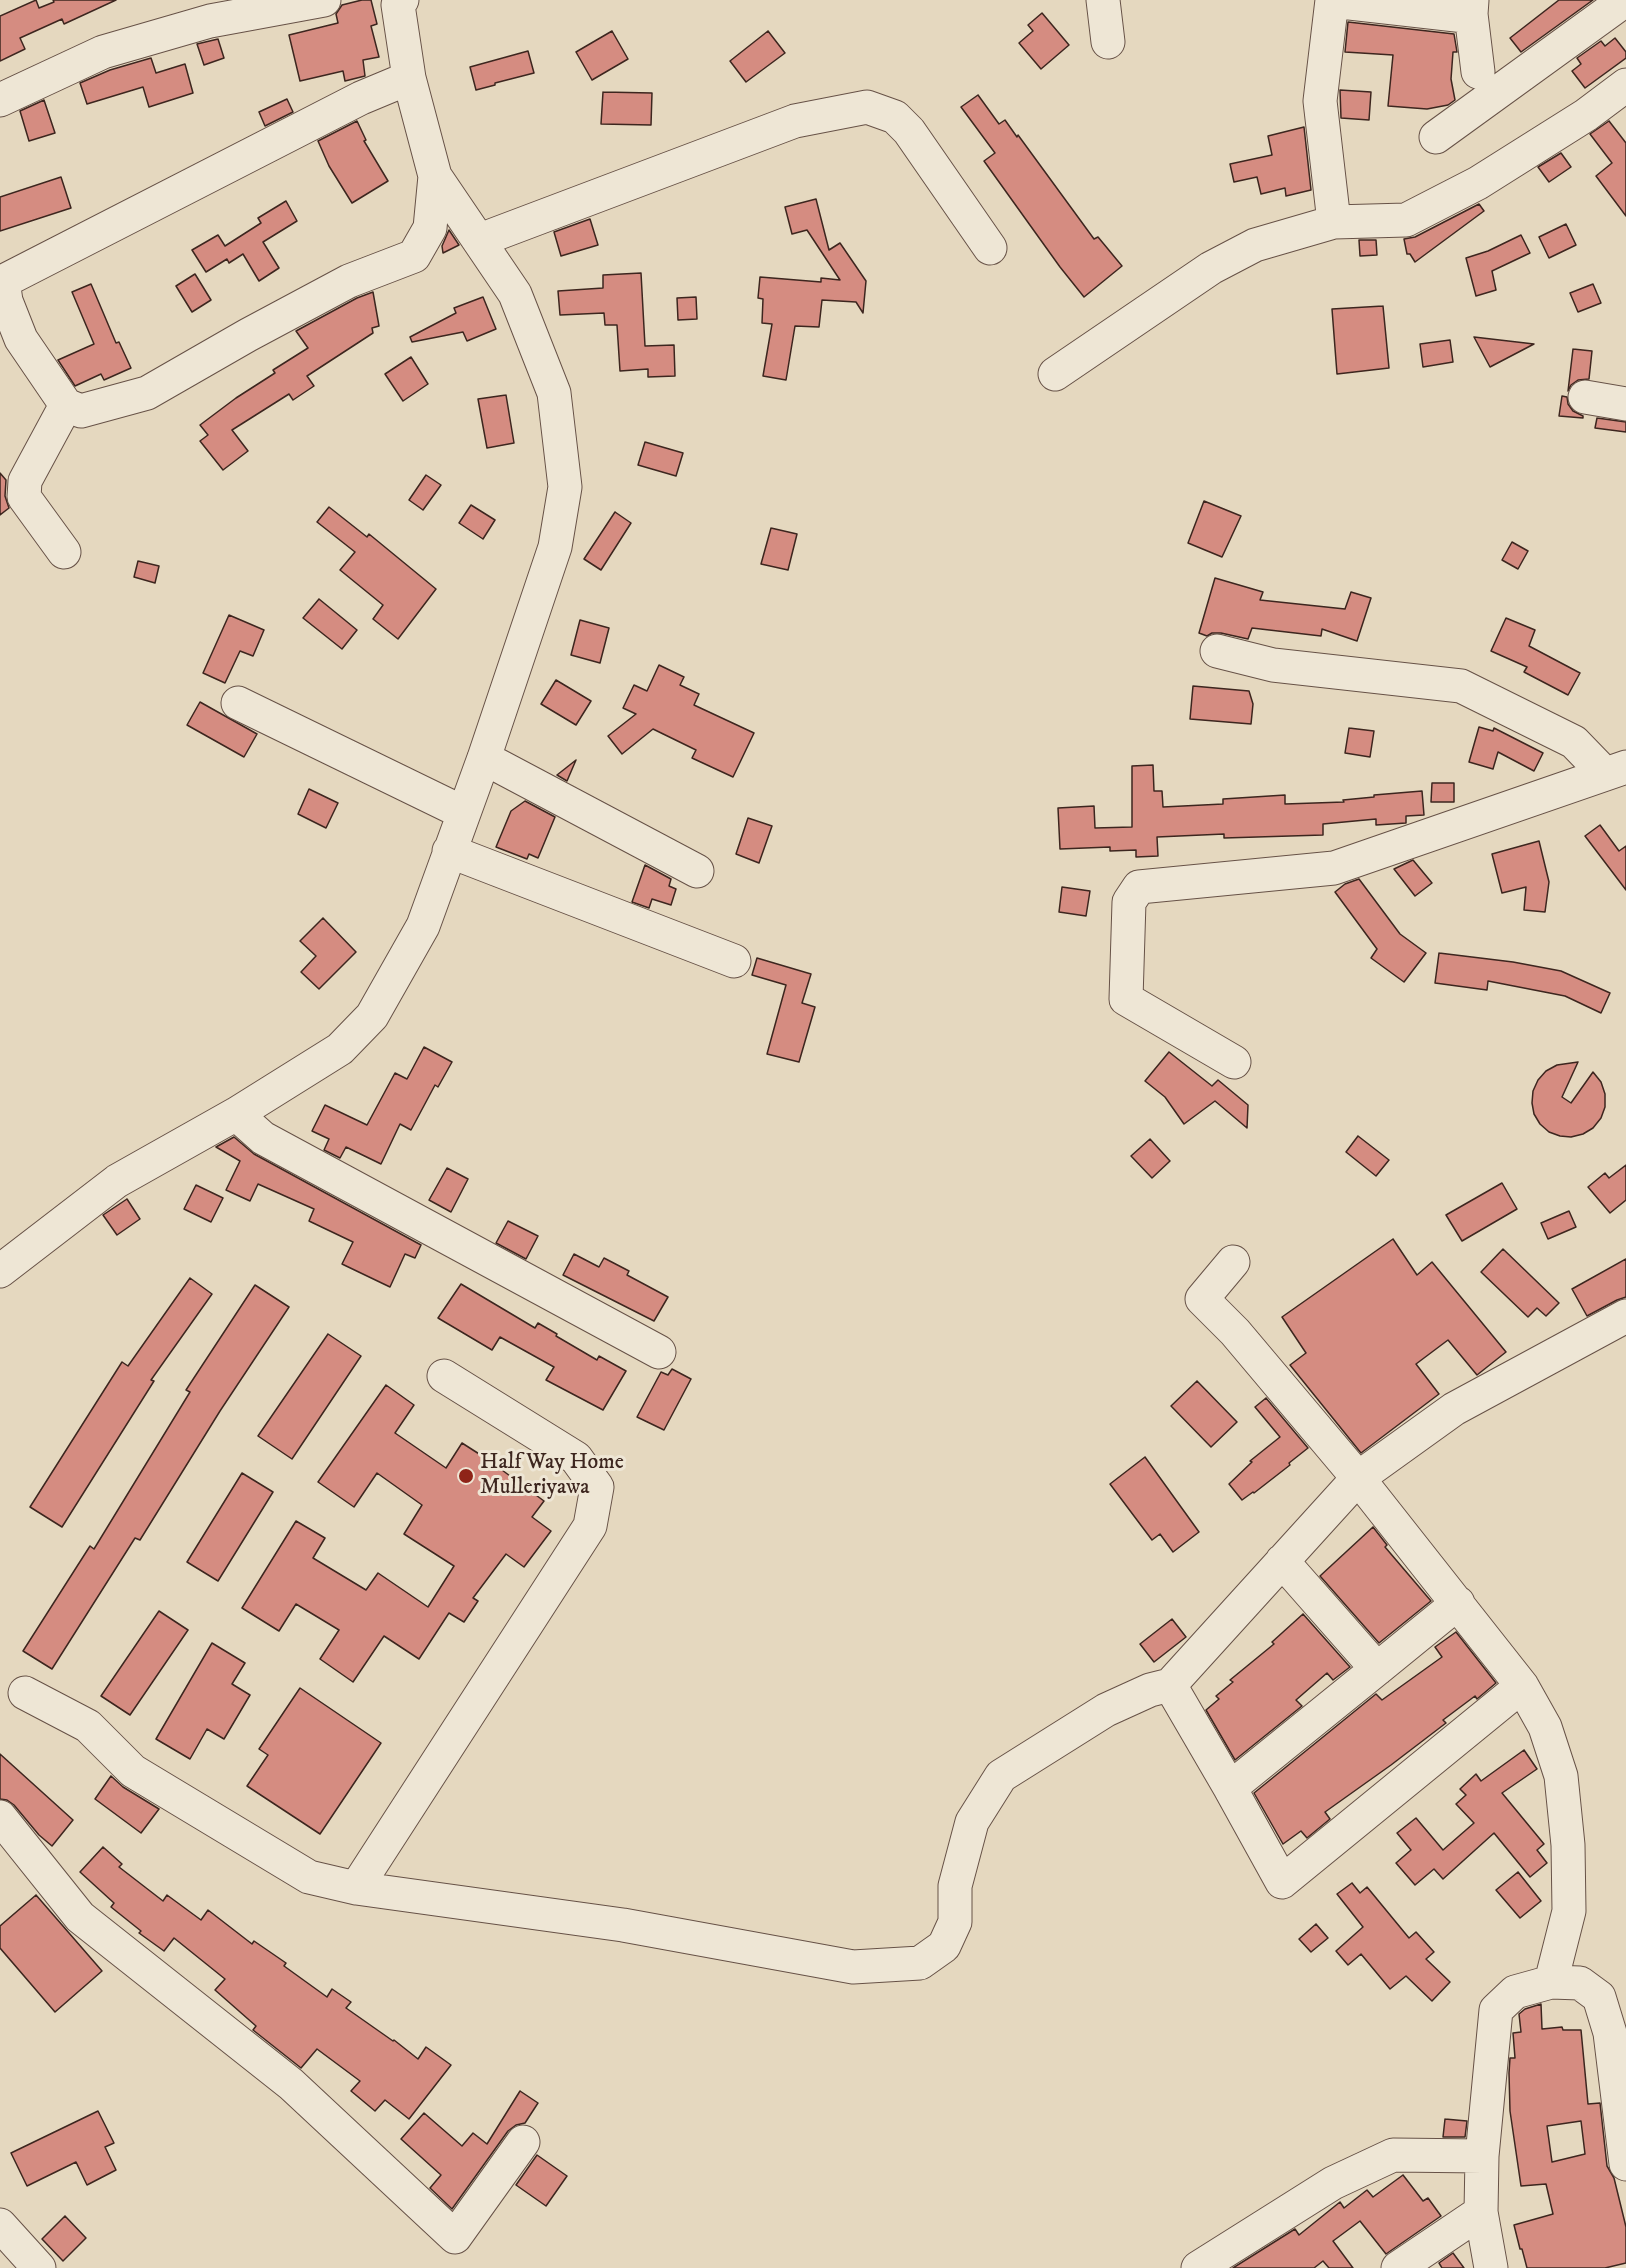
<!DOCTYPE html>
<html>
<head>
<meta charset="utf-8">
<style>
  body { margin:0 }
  canvas { display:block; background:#e5d8bf }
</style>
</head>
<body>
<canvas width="1626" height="2268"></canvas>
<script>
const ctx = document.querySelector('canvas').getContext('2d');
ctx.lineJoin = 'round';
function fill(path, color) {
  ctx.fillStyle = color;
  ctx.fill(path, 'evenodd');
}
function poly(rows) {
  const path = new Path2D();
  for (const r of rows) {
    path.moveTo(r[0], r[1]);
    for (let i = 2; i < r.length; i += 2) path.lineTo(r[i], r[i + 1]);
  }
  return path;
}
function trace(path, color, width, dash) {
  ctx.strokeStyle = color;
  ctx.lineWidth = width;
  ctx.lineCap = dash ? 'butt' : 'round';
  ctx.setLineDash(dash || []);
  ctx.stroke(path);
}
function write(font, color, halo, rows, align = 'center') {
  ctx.font = font + ' "IM FELL DW Pica",serif';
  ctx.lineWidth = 6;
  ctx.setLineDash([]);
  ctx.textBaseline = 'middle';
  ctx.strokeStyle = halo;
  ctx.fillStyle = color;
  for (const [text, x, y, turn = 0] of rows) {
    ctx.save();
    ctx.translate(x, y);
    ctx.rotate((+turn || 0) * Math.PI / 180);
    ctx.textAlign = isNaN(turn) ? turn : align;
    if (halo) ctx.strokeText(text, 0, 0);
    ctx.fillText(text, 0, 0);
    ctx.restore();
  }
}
const building = poly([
  [36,0,39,8,54,2,53,0,116,0,64,24,62,19,20,38,25,49,0,61,0,16,36,0],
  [362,0,371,0,377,24,371,26,379,57,363,60,365,76,345,81,343,71,300,81,289,35,338,23,336,14,342,5,362,0],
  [1559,0,1593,0,1521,52,1510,38,1559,0],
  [1042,13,1069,45,1041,69,1019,43,1033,31,1028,25,1042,13],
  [1348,22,1454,34,1457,52,1453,52,1451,79,1455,100,1448,105,1427,109,1388,106,1393,55,1345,52,1348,22],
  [612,31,628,59,592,80,576,52,612,31],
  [768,31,785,53,746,82,730,61,768,31],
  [1615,38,1626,52,1626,58,1585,88,1572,71,1581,64,1577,58,1601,41,1605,46,1615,38],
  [218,39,224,58,204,65,197,44,218,39],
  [528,51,534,73,495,83,495,85,476,90,470,67,528,51],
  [151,58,156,73,185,64,193,93,149,107,143,87,87,104,80,83,110,70,151,58],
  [1340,90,1371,92,1369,120,1341,118,1340,90],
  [603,92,652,93,651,125,601,124,603,92],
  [978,95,999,124,1005,120,1017,137,1018,135,1094,239,1098,237,1122,266,1084,297,1060,267,984,161,995,153,961,107,978,95],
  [287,99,293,112,265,126,259,112,287,99],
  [44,100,55,133,29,141,20,111,44,100],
  [357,121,366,140,364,141,388,181,352,203,329,166,318,141,357,121],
  [1609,121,1626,143,1626,216,1596,176,1612,163,1590,134,1609,121],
  [1304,127,1311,190,1286,196,1285,188,1261,194,1257,177,1234,182,1230,164,1272,155,1268,136,1304,127],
  [1561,153,1571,167,1549,182,1538,167,1561,153],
  [61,177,71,208,0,231,0,197,61,177],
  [816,199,829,250,840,243,866,281,863,313,856,302,822,300,819,327,795,326,786,380,763,376,772,324,762,323,763,299,758,298,760,277,821,282,821,278,840,280,807,230,792,234,785,207,816,199],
  [286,201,297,221,263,242,279,268,259,281,243,254,229,263,227,259,206,272,192,250,218,235,225,246,261,223,258,218,286,201],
  [1479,204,1484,211,1415,262,1410,254,1407,254,1404,239,1415,237,1479,204],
  [590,219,598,245,561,256,554,232,590,219],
  [1566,224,1576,245,1549,258,1539,237,1566,224],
  [449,230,459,245,443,253,442,246,449,230],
  [1521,235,1530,253,1492,271,1496,290,1476,296,1466,258,1488,251,1521,235],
  [1359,240,1376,240,1377,255,1360,256,1359,240],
  [641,273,645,346,674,345,675,376,648,377,648,369,620,371,617,325,605,325,604,313,560,315,558,291,603,288,603,275,641,273],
  [195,274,211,300,192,312,176,286,195,274],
  [91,284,116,343,119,342,131,368,104,380,101,374,75,386,58,360,94,344,72,292,91,284],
  [1593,284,1601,303,1578,312,1570,293,1593,284],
  [373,292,379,326,372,328,373,333,307,376,314,386,293,400,289,394,232,430,248,451,223,470,200,441,208,435,200,425,236,398,275,373,273,370,308,348,296,331,357,298,373,292],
  [483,297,496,329,467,341,463,332,412,342,410,337,456,313,454,308,483,297],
  [696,297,697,319,678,320,677,298,696,297],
  [1383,306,1389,368,1337,374,1332,309,1383,306],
  [1474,337,1534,344,1490,367,1474,337],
  [1450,340,1453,362,1423,367,1420,344,1450,340],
  [1573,349,1592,351,1589,379,1578,380,1571,385,1568,391,1573,349],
  [411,357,428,384,403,401,385,374,411,357],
  [506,395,514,443,487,448,478,399,506,395],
  [1562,396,1567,397,1568,404,1573,411,1583,416,1583,418,1559,416,1562,396],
  [1597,418,1626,422,1626,432,1595,428,1597,418],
  [645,442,683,453,676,476,638,465,645,442],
  [0,473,6,480,5,496,9,508,0,515,0,473],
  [426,475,441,485,423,510,409,500,426,475],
  [1204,501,1241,516,1222,557,1188,543,1204,501],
  [471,505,495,520,483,539,459,523,471,505],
  [329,507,367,537,369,534,436,589,398,639,373,619,383,605,340,570,355,552,317,522,329,507],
  [615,512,631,523,601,570,584,559,615,512],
  [771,528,797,534,788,570,761,564,771,528],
  [1512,542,1528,551,1518,569,1502,560,1512,542],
  [138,561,159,566,155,583,134,577,138,561],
  [1215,578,1263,592,1260,600,1345,609,1351,592,1371,598,1357,641,1322,629,1321,636,1252,628,1248,639,1221,633,1212,633,1207,636,1199,633,1215,578],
  [319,599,357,630,342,649,303,618,319,599],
  [229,615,264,630,253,656,240,651,225,683,203,673,229,615],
  [1506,618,1535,630,1529,646,1580,673,1568,695,1524,672,1527,667,1491,651,1506,618],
  [580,620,609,628,600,663,571,655,580,620],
  [659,665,684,677,680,685,699,694,694,705,754,733,733,777,692,758,696,750,653,729,622,754,608,736,636,714,623,708,634,685,647,691,659,665],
  [556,680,591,701,576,725,541,704,556,680],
  [1193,686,1249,691,1253,704,1251,724,1190,719,1193,686],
  [200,702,257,734,244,757,187,725,200,702],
  [1479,727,1493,731,1494,728,1543,753,1534,771,1498,752,1493,769,1469,762,1479,727],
  [1349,728,1374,731,1370,757,1345,753,1349,728],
  [576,760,567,781,557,775,576,760],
  [1153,765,1154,791,1162,791,1163,807,1223,804,1223,799,1285,795,1285,804,1344,802,1343,800,1374,797,1374,795,1422,791,1424,815,1406,816,1406,823,1376,825,1376,819,1323,824,1323,835,1224,838,1224,834,1157,837,1158,856,1136,857,1136,850,1110,851,1110,847,1060,849,1058,808,1094,806,1095,828,1132,827,1132,766,1153,765],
  [1432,783,1454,783,1454,802,1431,802,1432,783],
  [309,789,338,803,326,828,298,814,309,789],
  [525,801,555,817,538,858,529,854,527,859,496,847,511,811,525,801],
  [748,818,772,826,759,863,736,854,748,818],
  [1600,825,1619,851,1626,846,1626,890,1585,836,1600,825],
  [1539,841,1549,882,1545,912,1524,910,1526,887,1502,893,1492,854,1539,841],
  [1413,860,1432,883,1415,896,1394,869,1413,860],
  [645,865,671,879,669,886,676,889,671,905,652,899,649,908,632,902,645,865],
  [1359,879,1400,934,1426,953,1404,982,1371,958,1377,949,1335,892,1345,884,1359,879],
  [1062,887,1090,891,1086,916,1059,912,1062,887],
  [323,918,356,952,319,989,301,972,316,956,300,941,323,918],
  [1439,953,1513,962,1561,971,1610,993,1601,1013,1565,996,1488,981,1487,990,1435,983,1439,953],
  [757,958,811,974,802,1003,815,1007,799,1062,767,1054,786,985,752,975,757,958],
  [424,1047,452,1062,438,1087,435,1085,411,1130,400,1124,381,1164,346,1147,340,1158,324,1150,329,1139,312,1131,325,1105,367,1125,395,1073,407,1079,424,1047],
  [1169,1052,1212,1086,1218,1080,1248,1105,1247,1128,1215,1101,1184,1124,1165,1097,1145,1081,1169,1052],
  [1578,1062,1562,1097,1571,1103,1593,1072,1601,1082,1605,1094,1605,1107,1601,1118,1593,1128,1583,1134,1571,1137,1560,1136,1549,1132,1540,1124,1534,1114,1532,1103,1533,1091,1538,1080,1546,1071,1557,1065,1578,1062],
  [1358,1136,1389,1160,1376,1176,1346,1152,1358,1136],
  [234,1137,254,1154,421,1245,415,1258,405,1254,390,1287,342,1264,353,1242,309,1221,314,1209,258,1184,250,1201,226,1190,240,1161,216,1147,234,1137],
  [1150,1139,1170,1161,1152,1178,1131,1156,1150,1139],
  [1626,1165,1626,1200,1610,1213,1588,1187,1605,1173,1609,1178,1626,1165],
  [447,1168,468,1179,451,1212,429,1200,447,1168],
  [1502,1183,1517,1209,1462,1241,1446,1215,1502,1183],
  [196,1185,223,1198,211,1222,184,1209,196,1185],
  [127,1199,140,1219,117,1235,103,1215,127,1199],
  [1569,1211,1576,1227,1548,1239,1541,1223,1569,1211],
  [508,1221,538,1236,526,1259,496,1243,508,1221],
  [1393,1239,1417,1275,1432,1262,1506,1352,1477,1375,1448,1340,1416,1364,1439,1394,1361,1453,1290,1365,1306,1353,1282,1317,1393,1239],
  [1503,1249,1559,1303,1546,1316,1537,1308,1528,1317,1481,1272,1503,1249],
  [574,1254,599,1267,604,1258,629,1271,627,1275,668,1297,654,1321,563,1275,574,1254],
  [1626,1259,1626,1297,1617,1300,1587,1316,1572,1289,1626,1259],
  [190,1278,212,1294,151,1380,154,1381,62,1527,30,1507,122,1362,128,1366,190,1278],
  [461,1284,535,1328,538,1323,557,1334,556,1336,597,1360,599,1356,626,1371,603,1410,546,1380,554,1367,500,1337,492,1350,438,1318,461,1284],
  [255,1285,289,1307,220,1411,140,1540,135,1538,52,1669,23,1651,90,1546,94,1549,190,1392,186,1390,255,1285],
  [328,1334,361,1356,292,1459,258,1436,328,1334],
  [672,1369,691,1379,664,1430,637,1417,661,1372,668,1375,672,1369],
  [1197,1381,1237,1422,1211,1447,1171,1406,1197,1381],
  [386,1385,414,1405,395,1433,446,1468,462,1443,487,1459,544,1501,532,1517,551,1531,524,1567,506,1554,473,1598,478,1601,464,1622,449,1613,419,1659,384,1636,353,1682,320,1659,339,1630,296,1604,279,1631,242,1608,296,1521,325,1538,313,1558,366,1590,378,1573,428,1607,454,1566,404,1534,422,1505,377,1473,354,1507,318,1482,386,1385],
  [1266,1398,1308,1448,1289,1463,1290,1465,1254,1493,1253,1492,1242,1500,1229,1484,1252,1462,1250,1461,1280,1437,1255,1407,1266,1398],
  [1145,1457,1199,1532,1173,1552,1160,1534,1152,1540,1110,1484,1145,1457],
  [242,1473,273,1492,218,1581,187,1562,242,1473],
  [1373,1527,1387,1545,1385,1547,1431,1601,1379,1643,1320,1576,1373,1527],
  [159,1611,188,1630,130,1715,101,1696,159,1611],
  [1303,1614,1350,1667,1333,1680,1327,1673,1296,1700,1302,1706,1235,1760,1206,1710,1219,1699,1216,1696,1233,1682,1230,1680,1274,1644,1272,1642,1303,1614],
  [1172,1619,1186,1637,1154,1662,1140,1644,1172,1619],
  [1456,1632,1496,1683,1477,1699,1475,1696,1443,1720,1446,1723,1391,1765,1325,1812,1330,1819,1307,1838,1301,1831,1283,1844,1254,1793,1376,1694,1382,1700,1442,1657,1435,1647,1456,1632],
  [212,1643,245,1663,232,1684,250,1695,224,1739,207,1729,190,1759,156,1739,212,1643],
  [300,1688,381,1743,320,1834,247,1786,268,1755,259,1749,300,1688],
  [1524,1750,1537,1769,1502,1793,1544,1844,1537,1850,1547,1863,1530,1877,1494,1833,1443,1879,1434,1869,1415,1885,1396,1863,1411,1850,1397,1833,1416,1818,1443,1850,1474,1823,1456,1804,1466,1795,1460,1789,1476,1774,1481,1781,1524,1750],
  [0,1754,73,1820,52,1846,39,1835,14,1805,7,1800,0,1799,0,1754],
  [111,1776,123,1787,159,1809,141,1833,95,1799,111,1776],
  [103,1847,122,1864,119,1867,163,1901,167,1895,201,1920,208,1910,252,1944,254,1941,286,1963,284,1966,327,1997,332,1989,351,2002,346,2008,393,2041,394,2040,418,2059,426,2047,451,2065,409,2119,385,2100,375,2111,351,2091,360,2081,317,2049,301,2068,253,2030,256,2026,215,1990,225,1979,174,1938,164,1951,139,1933,141,1931,111,1907,114,1903,80,1872,103,1847],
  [1518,1872,1541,1901,1520,1918,1496,1890,1518,1872],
  [1352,1883,1360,1893,1367,1887,1409,1938,1416,1932,1434,1952,1426,1959,1450,1982,1432,2001,1406,1976,1390,1989,1361,1954,1348,1965,1336,1951,1363,1927,1337,1894,1352,1883],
  [36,1895,102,1971,55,2012,0,1948,0,1926,36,1895],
  [1316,1924,1328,1938,1311,1952,1299,1939,1316,1924],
  [1541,2004,1542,2029,1562,2027,1563,2030,1581,2030,1588,2104,1600,2103,1607,2166,1614,2178,1626,2227,1626,2263,1605,2268,1527,2268,1522,2249,1520,2249,1514,2225,1553,2214,1546,2184,1521,2186,1510,2111,1509,2073,1510,2058,1515,2058,1513,2033,1521,2032,1519,2014,1525,2009,1541,2004],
  [1581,2121,1585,2154,1552,2162,1547,2126,1581,2121],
  [520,2091,538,2103,525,2123,516,2125,508,2131,452,2209,430,2188,441,2175,401,2139,424,2113,462,2146,473,2133,487,2144,520,2091],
  [98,2111,114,2143,105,2147,116,2170,87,2185,76,2162,27,2186,11,2153,98,2111],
  [1445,2119,1467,2121,1465,2137,1443,2137,1445,2119],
  [537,2155,567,2176,546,2206,516,2185,537,2155],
  [1403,2175,1423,2201,1428,2198,1441,2216,1386,2254,1360,2221,1333,2241,1353,2268,1329,2268,1323,2261,1314,2268,1233,2268,1295,2229,1299,2235,1340,2202,1344,2208,1367,2190,1373,2197,1403,2175],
  [65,2216,86,2238,63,2261,42,2239,65,2216],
  [1453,2253,1464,2268,1442,2268,1439,2263,1453,2253]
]);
const minor = poly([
  [1103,0,1108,42],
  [1332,0,1320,101,1334,222],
  [1332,1,1465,16,1471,14,1472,0],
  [1471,14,1478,72],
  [0,100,103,52,210,21,324,0],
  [1436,137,1625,0],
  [480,240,795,121,867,107,895,117,909,131,990,248],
  [3,281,6,301,21,339,66,405,81,411,147,393,248,335,349,281,414,256,430,228,435,176],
  [0,283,361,98,409,78],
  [1055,374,1211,268,1255,245,1334,222,1406,220,1478,183,1586,115,1626,85],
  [1585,397,1626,404],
  [64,552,24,497,25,481,66,405],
  [1217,651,1273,665,1461,686,1574,742,1605,774],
  [238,703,464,813],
  [484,758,697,871],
  [449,851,734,961],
  [1234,1062,1126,999,1129,902,1139,887,1334,868,1626,767],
  [236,1114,263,1138,659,1352],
  [1233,1262,1202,1299,1235,1332,1358,1478,1454,1409,1626,1316],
  [0,1271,117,1181,236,1114,340,1049,372,1016,423,926,484,758,555,547,565,487,554,393,515,294,435,176,409,78,398,5,402,0],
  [1282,1561,1377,1669,1230,1788,1170,1685,1358,1478,1522,1686,1545,1727,1561,1776,1568,1845,1569,1911,1551,1982,1515,1992,1496,2010,1482,2156,1481,2212,1491,2268],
  [1377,1669,1458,1603],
  [25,1693,88,1726,133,1771,309,1877,356,1888,623,1925,853,1967,920,1963,944,1946,955,1922,955,1886,972,1822,1001,1776,1106,1710,1150,1690,1170,1685],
  [1230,1788,1282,1882,1522,1686],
  [0,1817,80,1917,291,2084,455,2237,523,2142],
  [356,1888,590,1526,597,1487,576,1458,444,1376],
  [1551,1982,1580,1983,1599,1997,1610,2033,1626,2164],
  [0,2225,39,2268],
  [1198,2268,1333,2183,1393,2155,1482,2156],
  [1398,2268,1481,2212]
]);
const markers = [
  [466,1476,8,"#8f2418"]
];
const poiNames = [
  ["Half Way Home",480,1463],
  ["Mulleriyawa",480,1488]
];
fill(building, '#d58c81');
trace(building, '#3d261f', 1.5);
trace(minor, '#675247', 35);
trace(minor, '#eee6d5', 33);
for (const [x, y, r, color] of markers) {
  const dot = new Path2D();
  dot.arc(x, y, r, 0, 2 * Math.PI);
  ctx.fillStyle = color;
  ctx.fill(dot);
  trace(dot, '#eee6d5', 2);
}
write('22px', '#3d261f', '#eee6d5', poiNames, 'left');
</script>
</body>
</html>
